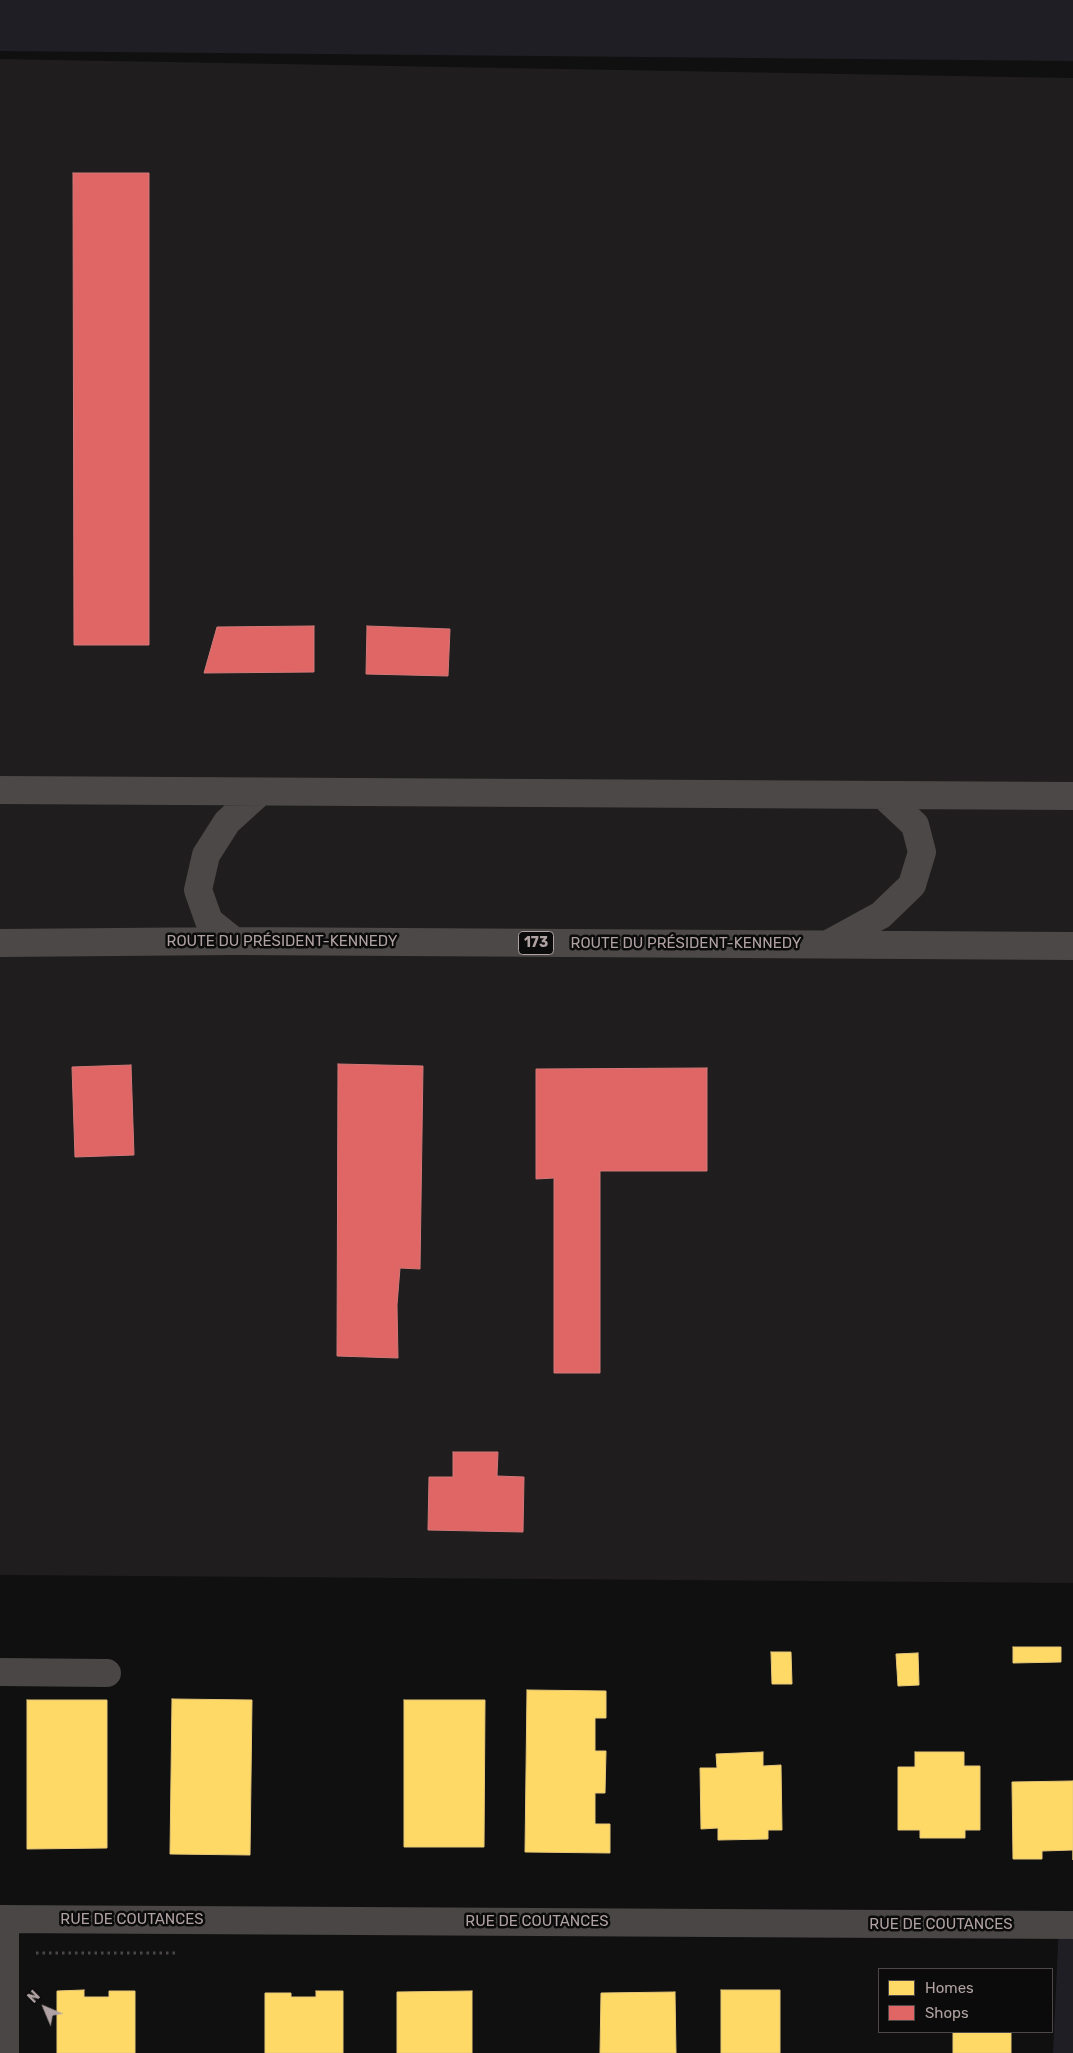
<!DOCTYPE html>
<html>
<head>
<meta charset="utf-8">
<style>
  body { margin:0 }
  #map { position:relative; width:1073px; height:2053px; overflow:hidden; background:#101010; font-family:Rubik,sans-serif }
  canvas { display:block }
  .legend { position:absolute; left:878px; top:1968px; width:175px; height:65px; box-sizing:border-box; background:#0c0b0b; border:1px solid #4e4747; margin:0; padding:6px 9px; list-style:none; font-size:15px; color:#b0a2a2 }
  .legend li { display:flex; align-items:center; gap:10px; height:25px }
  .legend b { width:25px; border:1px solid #4e4747 }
  .north { position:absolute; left:20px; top:1983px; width:50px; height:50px; -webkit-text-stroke:4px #0c0b0b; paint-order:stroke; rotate:315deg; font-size:14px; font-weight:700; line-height:20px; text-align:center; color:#b0a2a2 }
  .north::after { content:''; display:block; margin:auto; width:18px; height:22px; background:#b0a2a2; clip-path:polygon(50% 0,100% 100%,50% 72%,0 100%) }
</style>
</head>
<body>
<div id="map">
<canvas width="1073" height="2053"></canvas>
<ul class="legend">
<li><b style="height:14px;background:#ffd966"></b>Homes</li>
<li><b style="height:14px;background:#e06666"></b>Shops</li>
</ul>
<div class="north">N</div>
</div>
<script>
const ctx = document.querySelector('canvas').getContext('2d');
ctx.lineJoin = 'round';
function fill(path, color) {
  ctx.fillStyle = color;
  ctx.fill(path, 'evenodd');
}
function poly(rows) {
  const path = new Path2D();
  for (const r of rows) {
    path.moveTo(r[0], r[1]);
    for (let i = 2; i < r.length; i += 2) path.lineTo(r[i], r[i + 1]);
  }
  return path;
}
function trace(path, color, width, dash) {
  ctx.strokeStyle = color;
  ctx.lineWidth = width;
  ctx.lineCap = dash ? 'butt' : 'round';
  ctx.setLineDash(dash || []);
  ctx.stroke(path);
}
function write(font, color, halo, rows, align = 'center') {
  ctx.font = font + ' Rubik,sans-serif';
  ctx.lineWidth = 5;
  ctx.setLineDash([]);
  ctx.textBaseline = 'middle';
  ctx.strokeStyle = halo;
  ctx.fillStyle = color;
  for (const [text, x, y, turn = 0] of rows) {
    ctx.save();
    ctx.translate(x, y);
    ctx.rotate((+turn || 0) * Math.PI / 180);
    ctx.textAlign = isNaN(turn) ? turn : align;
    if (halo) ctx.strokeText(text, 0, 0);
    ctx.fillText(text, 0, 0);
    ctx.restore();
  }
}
const built = poly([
  [0,59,1073,78,1073,1583,0,1575]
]);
const green = poly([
  [0,0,1073,0,1073,61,0,51],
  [1059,1925,1073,1925,1073,2053,1053,2053]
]);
const homes = poly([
  [1013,1647,1061,1647,1061,1662,1013,1663,1013,1647],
  [771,1652,791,1652,792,1684,772,1684,771,1652],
  [918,1653,919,1685,898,1686,896,1654,918,1653],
  [527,1690,606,1691,606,1718,595,1718,595,1751,606,1751,605,1793,595,1793,595,1824,610,1824,610,1853,525,1852,527,1690],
  [172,1699,252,1700,250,1855,170,1854,172,1699],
  [27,1700,107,1700,107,1848,27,1849,27,1700],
  [404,1700,485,1700,484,1847,404,1847,404,1700],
  [763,1752,763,1766,781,1765,782,1830,768,1830,768,1839,718,1840,718,1828,701,1829,700,1768,717,1768,716,1754,763,1752],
  [915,1752,964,1752,964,1766,980,1766,980,1830,965,1830,965,1838,920,1838,920,1830,898,1830,898,1767,915,1767,915,1752],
  [1073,1781,1073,1860,1073,1850,1042,1851,1042,1859,1013,1859,1012,1782,1073,1781],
  [84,1990,84,1997,109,1997,109,1991,135,1991,135,2053,57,2053,57,1991,84,1990],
  [721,1990,780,1990,780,2053,721,2053,721,1990],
  [316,1991,343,1991,343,2053,265,2053,265,1993,291,1993,291,1997,316,1997,316,1991],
  [472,1991,472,2053,397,2053,397,1992,472,1991],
  [675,1992,676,2053,600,2053,601,1993,675,1992],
  [953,2032,1011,2032,1011,2053,953,2053,953,2032]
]);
const shops = poly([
  [73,173,149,173,149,645,74,645,73,173],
  [314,626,314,672,204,673,217,627,314,626],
  [367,626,450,629,448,676,366,674,367,626],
  [338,1064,423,1066,420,1269,400,1268,397,1305,398,1358,337,1356,338,1064],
  [131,1065,134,1155,75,1157,72,1067,131,1065],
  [707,1068,707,1171,600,1171,600,1373,554,1373,554,1178,536,1179,536,1069,707,1068],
  [453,1452,498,1452,497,1476,524,1477,523,1532,428,1530,429,1477,453,1477,453,1452]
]);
const path = poly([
  [36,1953,177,1953]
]);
const minor = poly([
  [0,1672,107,1673],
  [0,1919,1073,1925],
  [5,1919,5,2053]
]);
const major = poly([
  [0,790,1073,796],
  [234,941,209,921,198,890,206,855,227,822,260,792],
  [0,943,234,941,1073,946],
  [828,944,881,915,912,885,922,852,915,825,883,795]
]);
const shields = [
  [536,943,35]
];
const shieldNames = [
  ["173",536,943]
];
const streetNames = [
  ["ROUTE DU PRÉSIDENT-KENNEDY",282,942],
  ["ROUTE DU PRÉSIDENT-KENNEDY",686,944],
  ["RUE DE COUTANCES",132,1920],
  ["RUE DE COUTANCES",537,1922],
  ["RUE DE COUTANCES",941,1925]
];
fill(built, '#1f1d1d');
fill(green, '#201e25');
fill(homes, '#ffd966');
trace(homes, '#e7c878', 1);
fill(shops, '#e06666');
trace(shops, '#d27878', 1);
trace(path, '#4b4747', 3, [2.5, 4]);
trace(minor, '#4a4646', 28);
trace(major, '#4c4848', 28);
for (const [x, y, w] of shields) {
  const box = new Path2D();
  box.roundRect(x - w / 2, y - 11.5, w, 23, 4);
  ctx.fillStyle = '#0c0b0b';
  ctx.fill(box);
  trace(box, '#b0a2a2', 1);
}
write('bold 14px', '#b0a2a2', null, shieldNames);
write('15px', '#b0a2a2', '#0c0b0b', streetNames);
</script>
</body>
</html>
